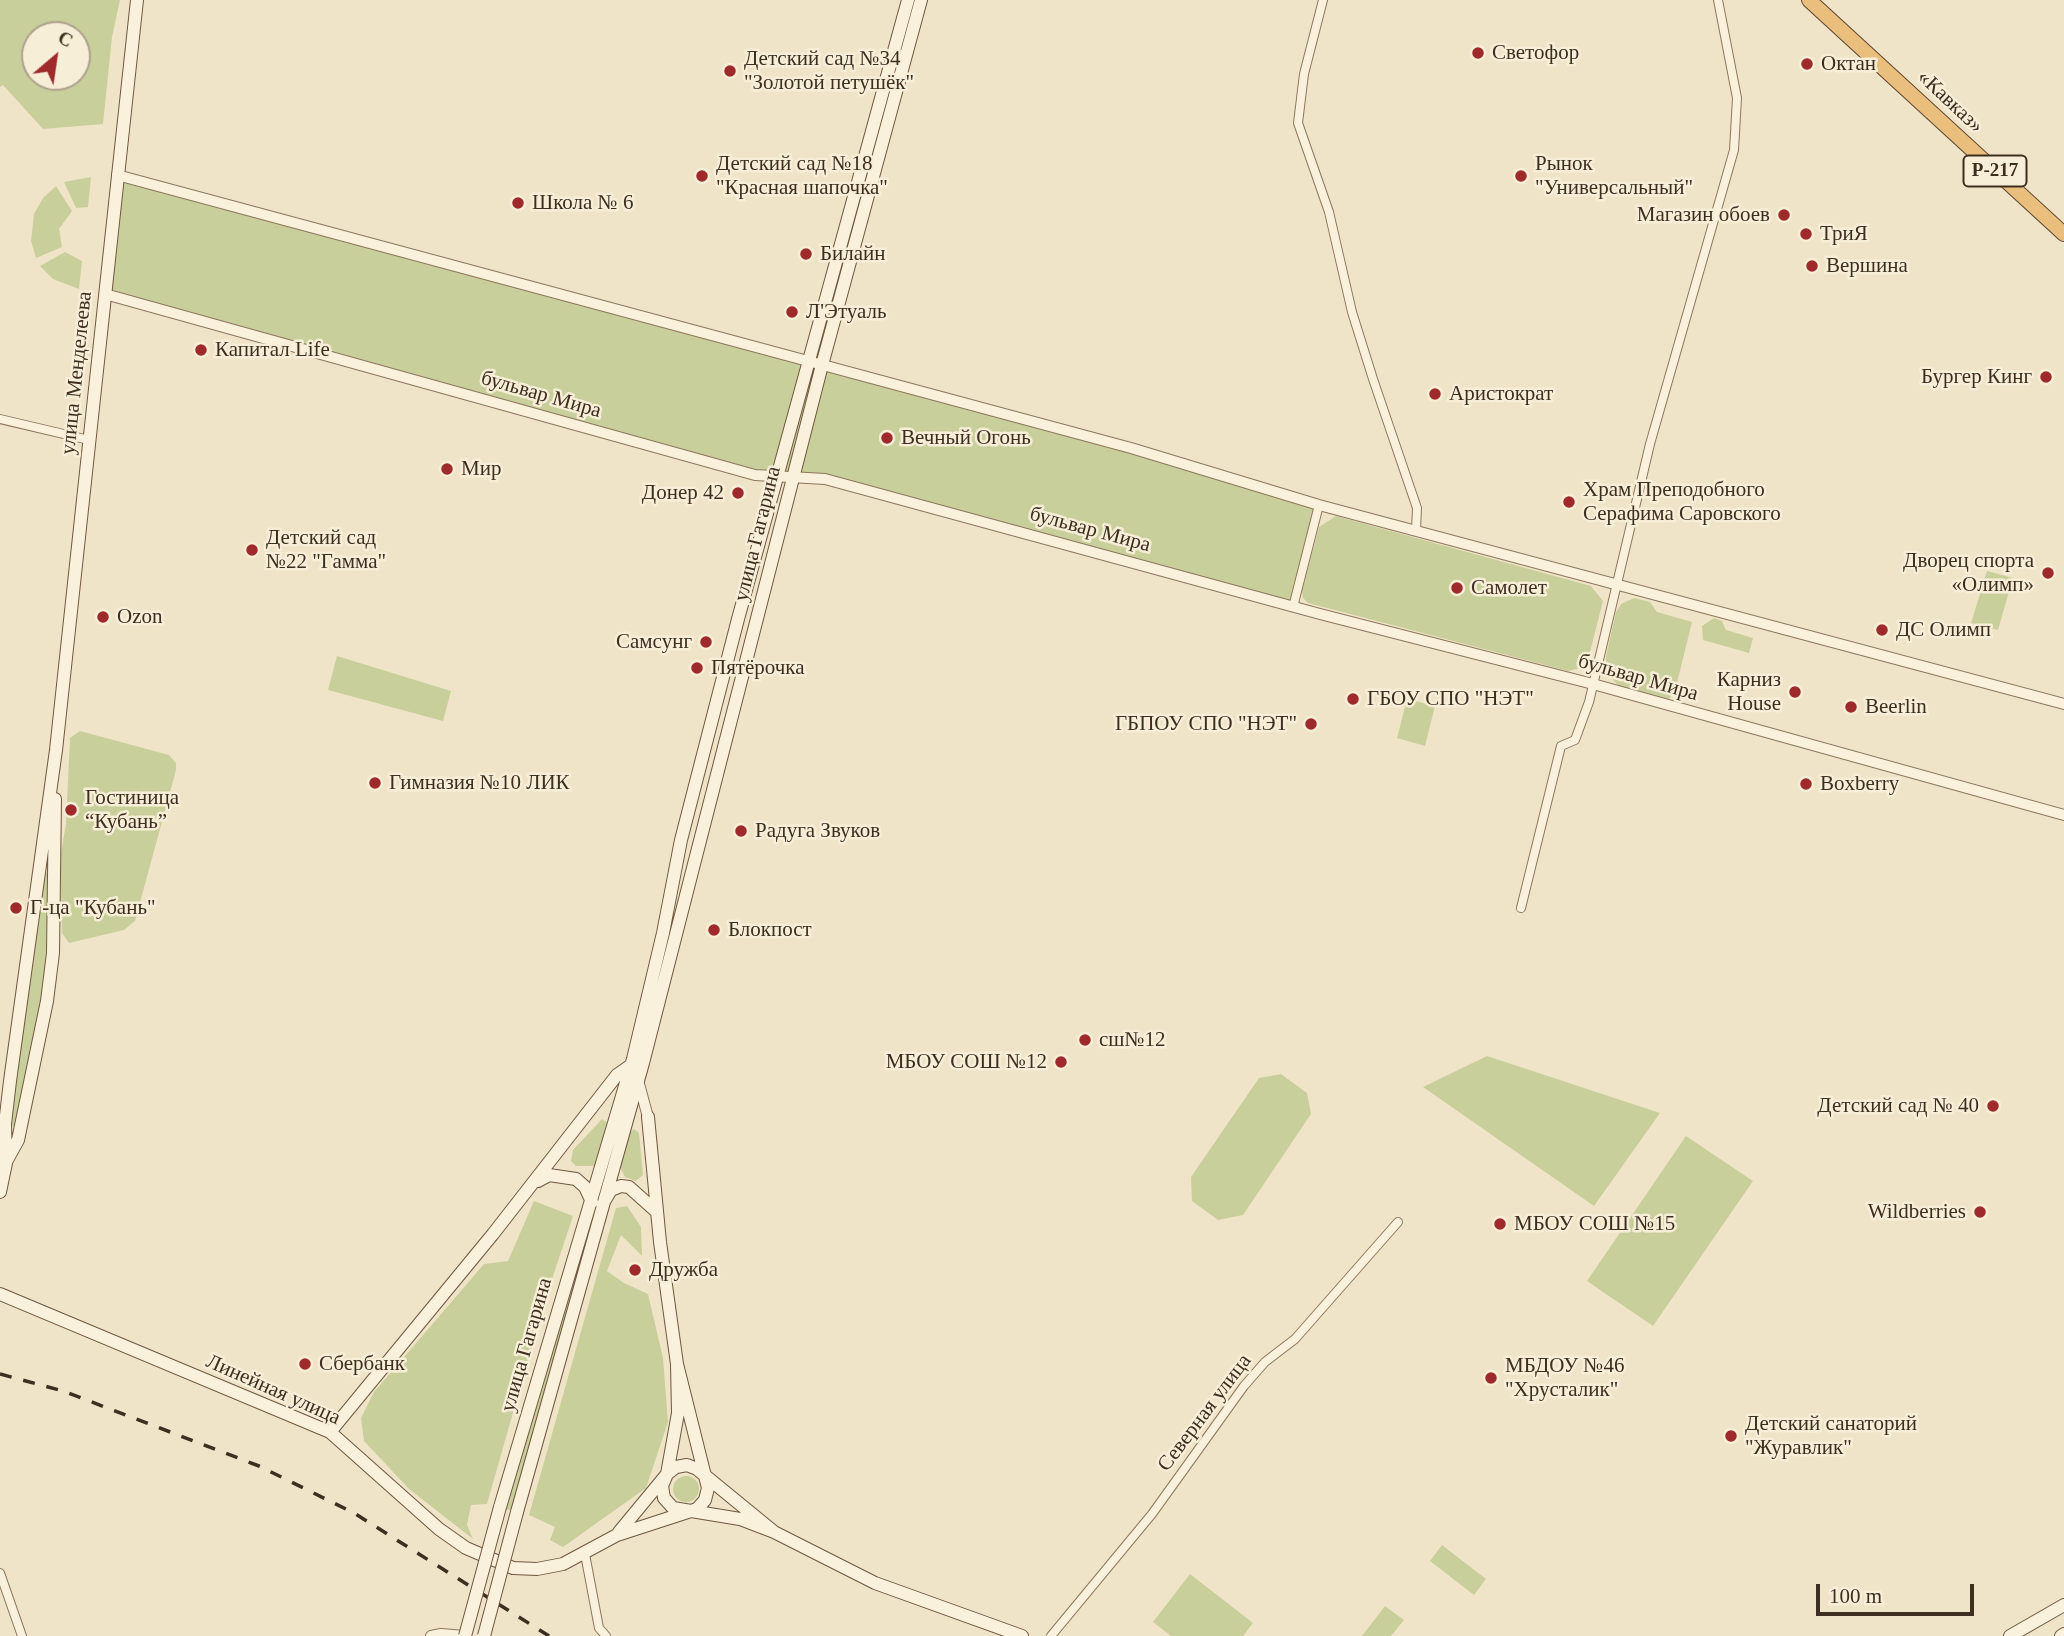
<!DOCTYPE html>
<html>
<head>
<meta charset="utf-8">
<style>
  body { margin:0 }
  #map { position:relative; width:2064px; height:1636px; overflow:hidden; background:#f0e4c8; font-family:"Times New Roman",serif }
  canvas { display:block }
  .north { position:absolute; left:21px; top:21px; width:70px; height:70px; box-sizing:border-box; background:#f7eed8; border:2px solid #ada18e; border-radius:50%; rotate:29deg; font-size:19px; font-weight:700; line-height:28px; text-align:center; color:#3d2e20 }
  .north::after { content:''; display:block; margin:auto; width:24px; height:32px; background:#9e2a2b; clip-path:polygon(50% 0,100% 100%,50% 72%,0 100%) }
  .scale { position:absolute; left:1816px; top:1584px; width:158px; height:32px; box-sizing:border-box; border:4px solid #3d2e20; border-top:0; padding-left:9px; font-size:21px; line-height:24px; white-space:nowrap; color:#3d2e20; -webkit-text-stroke:5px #f7eed8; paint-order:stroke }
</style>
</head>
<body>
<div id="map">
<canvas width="2064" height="1636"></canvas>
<div class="north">С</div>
<div class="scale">100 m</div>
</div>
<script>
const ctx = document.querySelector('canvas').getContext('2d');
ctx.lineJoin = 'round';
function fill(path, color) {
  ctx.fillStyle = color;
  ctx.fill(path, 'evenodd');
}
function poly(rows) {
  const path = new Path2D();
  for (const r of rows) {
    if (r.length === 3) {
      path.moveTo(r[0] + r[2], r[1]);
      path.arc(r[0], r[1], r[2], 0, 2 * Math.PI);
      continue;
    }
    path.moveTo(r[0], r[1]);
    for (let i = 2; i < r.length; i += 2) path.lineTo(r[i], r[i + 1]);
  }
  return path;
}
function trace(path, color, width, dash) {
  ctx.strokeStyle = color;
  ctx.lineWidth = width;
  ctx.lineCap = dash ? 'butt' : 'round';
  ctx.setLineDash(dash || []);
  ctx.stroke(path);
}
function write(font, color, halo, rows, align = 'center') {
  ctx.font = font + ' "Times New Roman",serif';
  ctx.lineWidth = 5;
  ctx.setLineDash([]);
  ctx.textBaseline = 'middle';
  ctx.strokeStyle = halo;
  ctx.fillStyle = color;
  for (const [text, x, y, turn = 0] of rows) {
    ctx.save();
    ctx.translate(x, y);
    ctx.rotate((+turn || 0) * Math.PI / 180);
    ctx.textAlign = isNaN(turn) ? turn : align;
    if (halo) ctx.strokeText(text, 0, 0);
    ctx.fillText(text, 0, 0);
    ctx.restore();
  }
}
const green = poly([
  [0,0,120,0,112,37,103,124,43,129,3,85,0,87],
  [77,35,77,77,35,77,35,35],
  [117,175,1131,448,1319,505,1293,607,825,479,784,479,105,294],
  [91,177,88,207,76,208,64,182],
  [56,186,72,211,59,229,62,247,36,258,31,241,34,214,43,198],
  [65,252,82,261,79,289,53,279,40,266],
  [1336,516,1591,586,1603,601,1588,660,1580,668,1568,671,1308,603,1303,598,1302,591,1319,527],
  [1987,571,2013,578,1998,630,1971,623],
  [1634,598,1650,602,1657,612,1692,622,1675,691,1669,699,1621,688,1606,673,1606,656,1616,612,1621,604],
  [1714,618,1722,621,1726,630,1753,638,1749,653,1703,640,1702,626],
  [337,656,451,691,443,721,328,690],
  [1407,699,1435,706,1425,746,1397,738],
  [80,731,169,755,176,763,176,770,135,921,124,930,69,943,62,933,60,858,66,824,70,738],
  [44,872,48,873,45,979,14,1127,11,1124],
  [1487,1056,1660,1113,1594,1206,1423,1087],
  [1281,1074,1307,1093,1311,1114,1243,1215,1218,1220,1192,1201,1191,1177,1259,1078],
  [602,1119,609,1124,595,1166,576,1166,571,1161,573,1150],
  [634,1129,639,1133,643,1175,636,1181,625,1177,620,1167,629,1133],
  [1686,1136,1753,1181,1653,1326,1587,1281],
  [534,1201,573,1216,546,1297,487,1504,471,1505,467,1525,473,1539,409,1489,364,1441,361,1418,374,1392,484,1264,508,1261],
  [627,1206,641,1227,642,1256,621,1235,607,1271,624,1283,648,1294,663,1358,668,1422,646,1488,563,1547,550,1540,555,1527,529,1515,616,1208],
  [587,1231,591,1232,511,1510,505,1509],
  [686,1489,13],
  [1442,1545,1486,1579,1474,1595,1430,1561],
  [1190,1574,1253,1623,1243,1636,1171,1636,1153,1622],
  [1385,1606,1404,1620,1391,1636,1362,1636]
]);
const minor = poly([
  [1323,0,1304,74,1298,123,1329,212,1352,312,1373,379,1417,508,1416,530],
  [0,419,89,440],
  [1293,607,1319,505],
  [1521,908,1561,746,1575,740,1589,702,1650,444,1734,150,1737,98,1718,0],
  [585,1554,599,1628,606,1636],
  [0,1573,22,1636],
  [1051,1636,1152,1514,1244,1386,1265,1362,1295,1339,1398,1222]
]);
const tertiary = poly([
  [117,175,1131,448,1319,505,2064,704],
  [105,294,755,475,825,479,1320,614,1593,684,2064,815],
  [638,1080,648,1117],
  [431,1636,441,1634,465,1636]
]);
const secondary = poly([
  [7,1160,18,1140,47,1001,53,953,55,799],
  [538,1181,549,1175,576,1179,585,1187,592,1202],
  [0,1192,6,1163,5,1124,10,1081,56,750,137,0],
  [605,1200,611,1190,621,1186,629,1187,657,1212],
  [0,1294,330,1432,439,1529,466,1548,513,1568,537,1569,563,1564,617,1535,697,1509,705,1500,708,1488,677,1364],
  [330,1432,493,1234,617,1075,630,1066],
  [500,1507,633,1059,663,933,681,840,738,619,908,0],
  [517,1512,643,1063,822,365,921,0],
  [619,1532,667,1474,678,1413,677,1364,660,1242,648,1117],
  [774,1532,697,1469,687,1465,676,1467,667,1474,662,1486,664,1498,673,1508,740,1519,774,1532,875,1583,1022,1636],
  [2010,1636,2064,1605],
  [2061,1636,2064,1634]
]);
const trunk = poly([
  [1809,0,2064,234]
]);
const rail = poly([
  [0,1374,63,1391,259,1466,354,1513,549,1636]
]);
const secondaryBridge = poly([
  [465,1636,500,1507],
  [484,1636,517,1512]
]);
const markers = [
  [1478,53,7,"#9e2a2b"],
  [1807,64,7,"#9e2a2b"],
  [730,71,7,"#9e2a2b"],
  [702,176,7,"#9e2a2b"],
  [1521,176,7,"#9e2a2b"],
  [518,203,7,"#9e2a2b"],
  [1784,215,7,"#9e2a2b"],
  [1806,234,7,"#9e2a2b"],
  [806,254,7,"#9e2a2b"],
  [1812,266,7,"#9e2a2b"],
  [792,312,7,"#9e2a2b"],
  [201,350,7,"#9e2a2b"],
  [2046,377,7,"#9e2a2b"],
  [1435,394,7,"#9e2a2b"],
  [887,438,7,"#9e2a2b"],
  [447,469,7,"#9e2a2b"],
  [738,493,7,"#9e2a2b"],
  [1569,502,7,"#9e2a2b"],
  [252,550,7,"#9e2a2b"],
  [2048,573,7,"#9e2a2b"],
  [1457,588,7,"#9e2a2b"],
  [103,617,7,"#9e2a2b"],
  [1882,630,7,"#9e2a2b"],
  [706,642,7,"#9e2a2b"],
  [697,668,7,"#9e2a2b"],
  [1795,692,7,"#9e2a2b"],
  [1353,699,7,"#9e2a2b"],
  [1851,707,7,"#9e2a2b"],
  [1311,724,7,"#9e2a2b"],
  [375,783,7,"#9e2a2b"],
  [1806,784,7,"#9e2a2b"],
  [71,810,7,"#9e2a2b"],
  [741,831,7,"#9e2a2b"],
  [16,908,7,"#9e2a2b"],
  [714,930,7,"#9e2a2b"],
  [1085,1040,7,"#9e2a2b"],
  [1061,1062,7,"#9e2a2b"],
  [1993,1106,7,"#9e2a2b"],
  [1980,1212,7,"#9e2a2b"],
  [1500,1224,7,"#9e2a2b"],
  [635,1270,7,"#9e2a2b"],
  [305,1364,7,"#9e2a2b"],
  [1491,1378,7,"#9e2a2b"],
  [1731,1436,7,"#9e2a2b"]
];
const shields = [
  [1995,171,63]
];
const shieldNames = [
  ["Р-217",1995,171]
];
const poiNames = [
  ["Светофор",1492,53],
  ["Детский сад №34",744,59],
  ["\"Золотой петушёк\"",744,83],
  ["Октан",1821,64],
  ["Детский сад №18",716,164],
  ["\"Красная шапочка\"",716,188],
  ["Рынок",1535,164],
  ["\"Универсальный\"",1535,188],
  ["Школа № 6",532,203],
  ["Магазин обоев",1770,215,"right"],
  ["ТриЯ",1820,234],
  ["Билайн",820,254],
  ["Вершина",1826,266],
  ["Л'Этуаль",806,312],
  ["Капитал Life",215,350],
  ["Бургер Кинг",2032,377,"right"],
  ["Аристократ",1449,394],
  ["Вечный Огонь",901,438],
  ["Мир",461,469],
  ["Храм Преподобного",1583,490],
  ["Серафима Саровского",1583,514],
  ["Донер 42",724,493,"right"],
  ["Детский сад",266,538],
  ["№22 \"Гамма\"",266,562],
  ["Дворец спорта",2034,561,"right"],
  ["«Олимп»",2034,585,"right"],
  ["Самолет",1471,588],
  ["Ozon",117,617],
  ["ДС Олимп",1896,630],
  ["Самсунг",692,642,"right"],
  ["Пятёрочка",711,668],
  ["Карниз",1781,680,"right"],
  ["House",1781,704,"right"],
  ["ГБОУ СПО \"НЭТ\"",1367,699],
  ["Beerlin",1865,707],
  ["ГБПОУ СПО \"НЭТ\"",1297,724,"right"],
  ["Гимназия №10 ЛИК",389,783],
  ["Boxberry",1820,784],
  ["Гостиница",85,798],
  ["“Кубань”",85,822],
  ["Радуга Звуков",755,831],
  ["Г-ца \"Кубань\"",30,908],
  ["Блокпост",728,930],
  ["сш№12",1099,1040],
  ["МБОУ СОШ №12",1047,1062,"right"],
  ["Детский сад № 40",1979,1106,"right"],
  ["Wildberries",1966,1212,"right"],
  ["МБОУ СОШ №15",1514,1224],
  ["Дружба",649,1270],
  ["Сбербанк",319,1364],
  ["МБДОУ №46",1505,1366],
  ["\"Хрусталик\"",1505,1390],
  ["Детский санаторий",1745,1424],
  ["\"Журавлик\"",1745,1448]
];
const streetNames = [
  ["«Кавказ»",1950,102,43],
  ["улица Менделеева",77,373,-84],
  ["бульвар Мира",541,395,16],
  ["бульвар Мира",1090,530,15],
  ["улица Гагарина",758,534,-76],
  ["бульвар Мира",1638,678,16],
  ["улица Гагарина",527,1345,-74],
  ["Линейная улица",273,1390,24],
  ["Северная улица",1205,1413,-53]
];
fill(green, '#c9cf9b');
trace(minor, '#8d765c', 10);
trace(tertiary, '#8d765c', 12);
trace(secondary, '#6f573f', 14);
trace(trunk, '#5b4430', 16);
trace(minor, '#faf1dc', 8);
trace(tertiary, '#faf1dc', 10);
trace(secondary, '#faf1dc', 12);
trace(trunk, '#eabe7c', 14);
trace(rail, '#3d2e20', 3.5, [12, 12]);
trace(secondaryBridge, '#6f573f', 14, []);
trace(secondaryBridge, '#faf1dc', 12);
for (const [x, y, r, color] of markers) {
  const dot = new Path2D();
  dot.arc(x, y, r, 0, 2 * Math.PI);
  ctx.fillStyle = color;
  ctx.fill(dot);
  trace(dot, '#f7eed8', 2.5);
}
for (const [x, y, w] of shields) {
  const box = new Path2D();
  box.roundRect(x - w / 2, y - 15.5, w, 31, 5);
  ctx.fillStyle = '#f7eed8';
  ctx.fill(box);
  trace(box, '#3d2e20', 2);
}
write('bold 19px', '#3d2e20', null, shieldNames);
write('21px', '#3d2e20', '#f7eed8', poiNames, 'left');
write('21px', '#3d2e20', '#f7eed8', streetNames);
</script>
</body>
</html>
